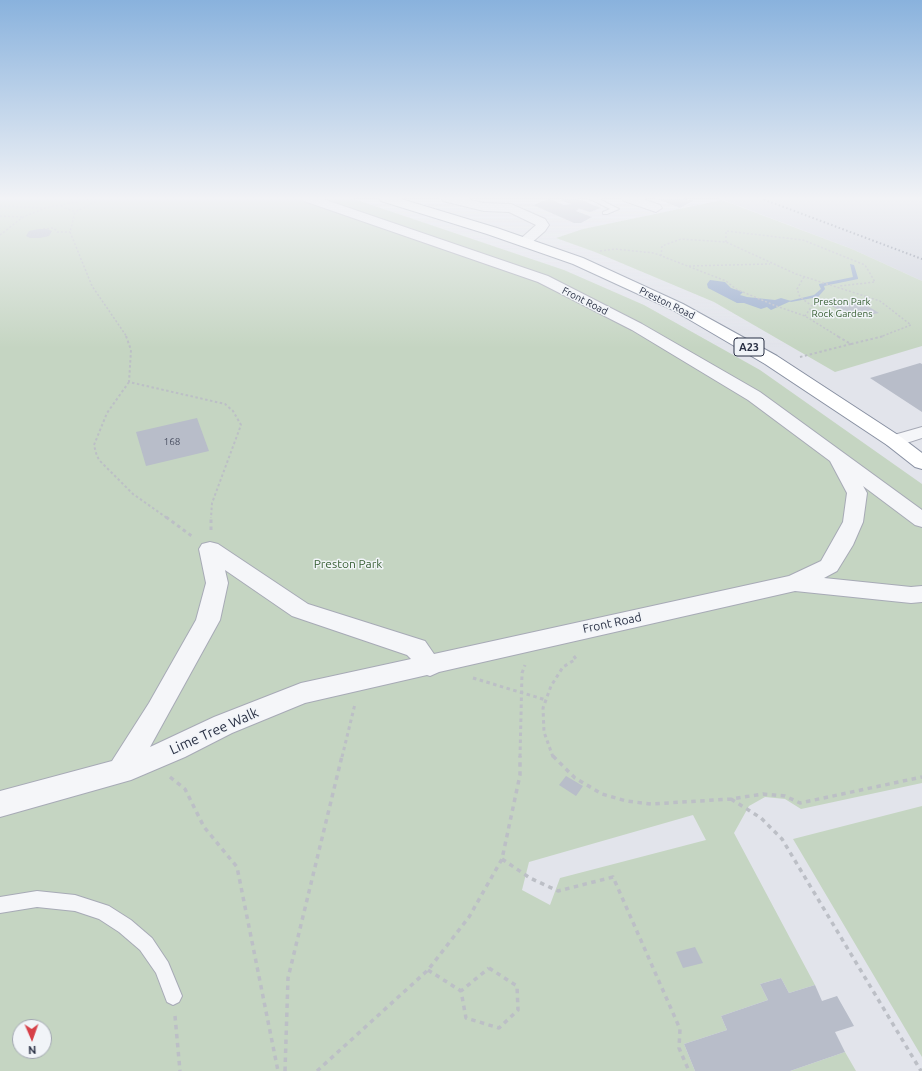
<!DOCTYPE html>
<html>
<head>
<meta charset="utf-8">
<style>
  body { margin:0 }
  #map { position:relative; width:922px; height:1071px; overflow:hidden; background:#e2e4eb; font-family:Ubuntu,sans-serif }
  canvas { display:block }
  .north { position:absolute; left:12px; top:1019px; width:40px; height:40px; box-sizing:border-box; background:#f1f4f8; border:1px solid #a1a6b0; border-radius:50%; rotate:178deg; font-size:11px; font-weight:700; line-height:16px; text-align:center; color:#293044 }
  .north::after { content:''; display:block; margin:auto; width:14px; height:18px; background:#d64048; clip-path:polygon(50% 0,100% 100%,50% 72%,0 100%) }
</style>
</head>
<body>
<div id="map">
<canvas width="922" height="1071"></canvas>
<div class="north">N</div>
</div>
<script>
const ctx = document.querySelector('canvas').getContext('2d');
ctx.lineJoin = 'round';
function fill(path, color) {
  ctx.fillStyle = color;
  ctx.fill(path, 'evenodd');
}
function poly(rows) {
  const path = new Path2D();
  for (const r of rows) {
    path.moveTo(r[0], r[1]);
    for (let i = 2; i < r.length; i += 2) path.lineTo(r[i], r[i + 1]);
  }
  return path;
}
function trace(path, color, width, dash) {
  ctx.strokeStyle = color;
  ctx.lineWidth = width;
  ctx.lineCap = dash ? 'butt' : 'round';
  ctx.setLineDash(dash || []);
  ctx.stroke(path);
}
function write(font, color, halo, rows, align = 'center') {
  ctx.font = font + ' Ubuntu,sans-serif';
  ctx.lineWidth = 3;
  ctx.setLineDash([]);
  ctx.textBaseline = 'middle';
  ctx.strokeStyle = halo;
  ctx.fillStyle = color;
  for (const [text, x, y, turn = 0] of rows) {
    ctx.save();
    ctx.translate(x, y);
    ctx.rotate((+turn || 0) * Math.PI / 180);
    ctx.textAlign = isNaN(turn) ? turn : align;
    if (halo) ctx.strokeText(text, 0, 0);
    ctx.fillText(text, 0, 0);
    ctx.restore();
  }
}
const built = poly([
  [718,198,922,198,922,281,852,249]
]);
const green = poly([
  [0,198,351,198,564,270,644,305,760,370,922,484,922,783,801,809,785,799,765,797,749,806,734,833,815,985,789,993,781,978,760,984,768,1000,721,1016,727,1030,684,1044,695,1071,0,1071],
  [693,815,706,840,560,878,550,905,522,890,529,862],
  [20,1027,44,1027,44,1051,20,1051],
  [722,200,852,249,922,281,922,346,835,372,714,302,595,252,556,238,583,229],
  [922,806,922,1057,793,839],
  [845,1052,856,1071,790,1071]
]);
const water = poly([
  [710,280,725,282,731,288,743,292,740,295,747,297,775,300,781,298,791,301,771,310,767,307,761,309,744,303,737,303,708,288,707,284]
]);
const stream = poly([
  [850,264,854,265,858,278,858,279,824,286,825,289,818,297,791,302,789,301,814,295,821,289,819,285,819,284,853,277,850,264]
]);
const building = poly([
  [565,198,576,198,601,208,590,212,577,208,579,209,576,211,592,217,581,223,574,223,533,205,549,199,564,205,571,204,560,200],
  [655,198,682,198,693,201,680,208],
  [39,229,47,229,52,231,49,236,40,238,30,238,26,236,29,231],
  [842,302,866,305,879,313,864,316,858,312,843,312,830,305],
  [920,363,922,364,922,412,870,378],
  [197,418,209,451,146,466,136,432],
  [566,776,583,786,576,796,559,785],
  [695,947,703,963,683,968,676,952],
  [781,978,789,993,815,985,822,1001,837,996,854,1026,835,1032,845,1052,790,1071,695,1071,684,1044,727,1030,721,1016,768,1000,760,984]
]);
const pathFar3 = poly([
  [103,198,75,212,70,232,92,286,127,337],
  [0,206,45,208,96,198],
  [61,206,75,212],
  [0,216,22,217],
  [43,229,54,228,57,232,70,232],
  [0,235,23,217,43,209],
  [726,242,726,231,803,240,865,265,875,282,839,286],
  [600,251,615,249,654,253,726,281,736,289,776,306,805,316,839,337],
  [661,256,662,246,681,239,726,242,796,274,880,301,911,325,880,337],
  [689,266,770,264],
  [804,277,797,289,800,297,812,306,805,316]
]);
const pathFar2 = poly([
  [126,336,131,350,129,382,225,404,233,411,241,425,212,503,211,518],
  [851,344,884,336],
  [800,357,851,344,837,336],
  [129,382,107,413,94,445,96,453,99,460,133,494,167,518]
]);
const pathFar1 = poly([
  [166,517,193,537],
  [211,530,211,517],
  [473,678,546,700],
  [342,757,355,704],
  [520,757,522,673,525,665],
  [553,757,544,732,543,708,551,686,563,667,576,659,573,655]
]);
const path = poly([
  [553,756,575,778,602,794,626,801,651,804,731,799,763,794,785,796,800,803,922,777],
  [170,777,185,789,204,827,237,867,278,1071],
  [731,799,761,818,782,839,921,1071],
  [502,859,530,878,558,891,613,877,680,1029,679,1048,689,1071],
  [489,968,517,986,518,1010,499,1028,466,1018,461,991,489,968],
  [428,970,461,991],
  [175,1016,180,1071],
  [285,1071,288,978,342,756],
  [317,1071,428,970,469,917,502,859,520,775,520,756]
]);
const lane = poly([
  [588,198,597,198,619,209,607,214,603,214,603,212,610,209,588,198],
  [37,891,75,895,109,906,131,920,152,938,168,962,182,996,179,1002,173,1005,167,1002,156,973,140,950,119,932,99,919,75,911,37,907,0,913,0,897,37,891]
]);
const street = poly([
  [302,198,320,198,548,276,642,324,760,392,922,510,922,527,915,525,863,486,867,493,863,522,853,545,837,571,824,578,911,587,922,586,922,602,911,603,795,591,439,672,430,676,427,675,305,703,232,733,185,757,131,780,0,817,0,791,112,761,149,703,196,620,206,583,199,549,202,544,210,542,218,544,308,604,425,641,434,654,789,576,821,561,843,522,847,493,830,461,748,400,632,330,538,282,304,201,302,198],
  [225,570,292,616,407,655,411,659,301,683,214,717,150,747,220,620,228,583,225,570],
  [441,198,462,198,484,203,511,204,545,219,549,225,545,231,529,245,524,246,517,242,536,225,509,212,484,211,443,201,441,198],
  [622,198,640,198,660,205,662,208,656,212,624,201,622,198],
  [922,427,922,438,894,447,887,445,885,441,887,437,922,427]
]);
const highway = poly([
  [379,198,398,198,497,228,583,258,683,304,777,356,901,437,922,453,922,469,915,467,887,445,765,364,673,310,573,264,487,234,381,201,379,198]
]);
const rail = poly([
  [760,198,922,259]
]);
const farStreetnames = [
  ["Front Road",585,301,27],
  ["Preston Road",667,303,26]
];
const farParknames = [
  ["Preston Park",842,302],
  ["Rock Gardens",842,314]
];
const numberNames = [
  ["168",172,442]
];
const shields = [
  [749,347,30]
];
const shieldNames = [
  ["A23",749,347]
];
const parkNames = [
  ["Preston Park",348,564]
];
const streetNames = [
  ["Front Road",612,623,-12]
];
const nearStreetnames = [
  ["Lime Tree Walk",214,731,-24]
];
fill(built, '#cfd3dd');
fill(green, '#c5d5c2');
fill(water, '#9baecd');
fill(stream, '#9baecd');
fill(building, '#b8bdc9');
trace(lane, '#a7aab6', 2);
trace(street, '#a7aab6', 2);
trace(highway, '#8890a2', 2);
trace(pathFar3, '#bcbfc6', 1.5, [2, 2]);
trace(pathFar2, '#bcbfc6', 2, [2.5, 2.5]);
trace(pathFar1, '#bcbfc6', 3, [3.5, 3.5]);
trace(path, '#bcbfc6', 3.5, [4.5, 4.5]);
fill(lane, '#f5f6f9');
fill(street, '#f5f6f9');
fill(highway, '#fff');
trace(rail, '#7a8295', 2, [1.5, 2.5]);
const sky = ctx.createLinearGradient(0, 0, 0, 348);
sky.addColorStop(0, '#89b2dd');
sky.addColorStop(0.57, '#f2f3f6');
sky.addColorStop(1, '#f2f3f600');
ctx.fillStyle = sky;
ctx.fillRect(0, 0, 922, 348);
write('10px', '#293044', '#f1f4f8', farStreetnames);
write('10px', '#396035', '#f1f4f8', farParknames);
write('10px', '#4d5365', null, numberNames);
for (const [x, y, w] of shields) {
  const box = new Path2D();
  box.roundRect(x - w / 2, y - 9, w, 18, 3);
  ctx.fillStyle = '#f1f4f8';
  ctx.fill(box);
  trace(box, '#293044', 1);
}
write('bold 11px', '#293044', null, shieldNames);
write('12px', '#396035', '#f1f4f8', parkNames);
write('12px', '#293044', '#f1f4f8', streetNames);
write('14px', '#293044', '#f1f4f8', nearStreetnames);
</script>
</body>
</html>
